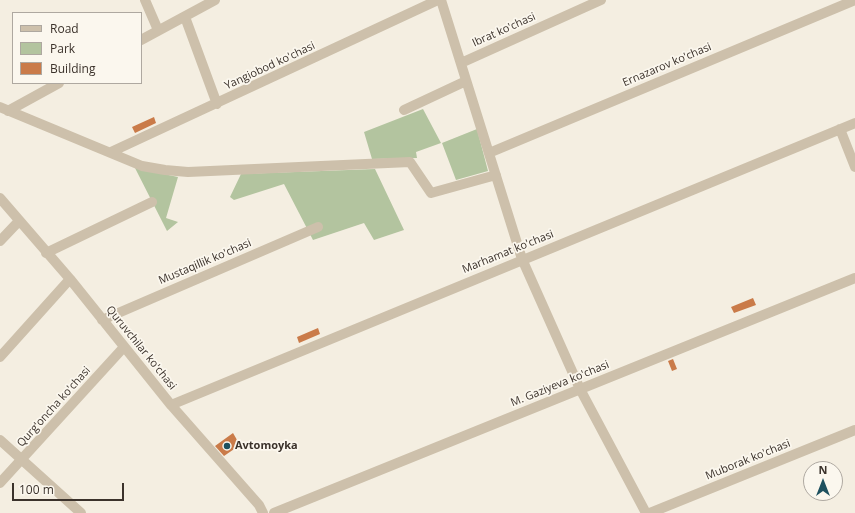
<!DOCTYPE html>
<html>
<head>
<meta charset="utf-8">
<style>
  body { margin:0 }
  #map { position:relative; width:855px; height:513px; overflow:hidden; background:#f4eee1; font-family:"Open Sans",sans-serif }
  canvas { display:block }
  .legend { position:absolute; left:12px; top:12px; width:130px; height:72px; box-sizing:border-box; background:#fbf7ee; border:1px solid #aea8a0; margin:0; padding:5px 7px; list-style:none; font-size:12px; color:#3b322b }
  .legend li { display:flex; align-items:center; gap:8px; height:20px }
  .legend b { width:20px; border:1px solid #aea8a0 }
  .north { position:absolute; left:803px; top:461px; width:40px; height:40px; box-sizing:border-box; background:#fbf7ee; border:1px solid #aea8a0; border-radius:50%; rotate:0deg; font-size:11px; font-weight:700; line-height:16px; text-align:center; color:#3b322b }
  .north::after { content:''; display:block; margin:auto; width:14px; height:18px; background:#1e515f; clip-path:polygon(50% 0,100% 100%,50% 72%,0 100%) }
  .scale { position:absolute; left:12px; top:483px; width:112px; height:18px; box-sizing:border-box; border:2px solid #3b322b; border-top:0; padding-left:5px; font-size:12px; line-height:14px; white-space:nowrap; color:#3b322b; -webkit-text-stroke:3px #fbf7ee; paint-order:stroke }
</style>
</head>
<body>
<div id="map">
<canvas width="855" height="513"></canvas>
<ul class="legend">
<li><b style="height:5px;background:#cdc0ab"></b>Road</li>
<li><b style="height:11px;background:#b3c49f"></b>Park</li>
<li><b style="height:11px;background:#ca7b49"></b>Building</li>
</ul>
<div class="north">N</div>
<div class="scale">100 m</div>
</div>
<script>
const ctx = document.querySelector('canvas').getContext('2d');
ctx.lineJoin = 'round';
function fill(path, color) {
  ctx.fillStyle = color;
  ctx.fill(path, 'evenodd');
}
function poly(rows) {
  const path = new Path2D();
  for (const r of rows) {
    path.moveTo(r[0], r[1]);
    for (let i = 2; i < r.length; i += 2) path.lineTo(r[i], r[i + 1]);
  }
  return path;
}
function trace(path, color, width, dash) {
  ctx.strokeStyle = color;
  ctx.lineWidth = width;
  ctx.lineCap = dash ? 'butt' : 'round';
  ctx.setLineDash(dash || []);
  ctx.stroke(path);
}
function write(font, color, halo, rows, align = 'center') {
  ctx.font = font + ' "Open Sans",sans-serif';
  ctx.lineWidth = 3.5;
  ctx.setLineDash([]);
  ctx.textBaseline = 'middle';
  ctx.strokeStyle = halo;
  ctx.fillStyle = color;
  for (const [text, x, y, turn = 0] of rows) {
    ctx.save();
    ctx.translate(x, y);
    ctx.rotate((+turn || 0) * Math.PI / 180);
    ctx.textAlign = isNaN(turn) ? turn : align;
    if (halo) ctx.strokeText(text, 0, 0);
    ctx.fillText(text, 0, 0);
    ctx.restore();
  }
}
const green = poly([
  [423,109,441,143,416,152,417,158,372,159,364,132],
  [477,129,488,171,456,180,442,143],
  [135,168,178,177,166,218,178,222,167,231],
  [375,169,404,230,374,240,364,223,313,240,284,184,234,200,230,197,241,174]
]);
const building = poly([
  [154,117,156,123,135,133,132,127],
  [753,298,756,305,734,313,731,307],
  [318,328,320,334,299,343,297,337],
  [673,359,677,369,672,371,668,361],
  [233,433,240,445,224,456,215,446]
]);
const minor = poly([
  [145,0,158,30],
  [441,0,522,259,580,389,646,513],
  [185,17,217,104],
  [141,40,215,0],
  [461,63,601,0],
  [0,107,142,166,165,170,188,172,410,162,431,193,496,175],
  [404,110,466,81],
  [8,111,59,83],
  [840,129,855,167],
  [111,152,438,0],
  [489,153,855,0],
  [0,198,70,279,171,405,259,505,263,513],
  [0,241,19,221],
  [46,253,152,202],
  [102,320,318,227],
  [0,357,70,279],
  [171,405,855,123],
  [0,440,81,513],
  [0,483,124,347],
  [274,513,855,278],
  [650,513,855,430]
]);
const markers = [
  [227,446,4,"#1e515f"]
];
const streetNames = [
  ["Ibrat ko'chasi",504,30,-24],
  ["Ernazarov ko'chasi",667,65,-23],
  ["Yangiobod ko'chasi",270,66,-25],
  ["Marhamat ko'chasi",508,252,-22],
  ["Mustaqillik ko'chasi",205,262,-23],
  ["Quruvchilar ko'chasi",141,348,51],
  ["M. Gaziyeva ko'chasi",560,384,-22],
  ["Qurg'oncha ko'chasi",54,407,-48],
  ["Muborak ko'chasi",748,460,-22]
];
const poiNames = [
  ["Avtomoyka",235,446]
];
fill(green, '#b3c49f');
fill(building, '#ca7b49');
trace(minor, '#cdc0ab', 10);
for (const [x, y, r, color] of markers) {
  const dot = new Path2D();
  dot.arc(x, y, r, 0, 2 * Math.PI);
  ctx.fillStyle = color;
  ctx.fill(dot);
  trace(dot, '#fbf7ee', 1.5);
}
write('11px', '#3b322b', '#fbf7ee', streetNames);
write('bold 11px', '#3b322b', '#fbf7ee', poiNames, 'left');
</script>
</body>
</html>
